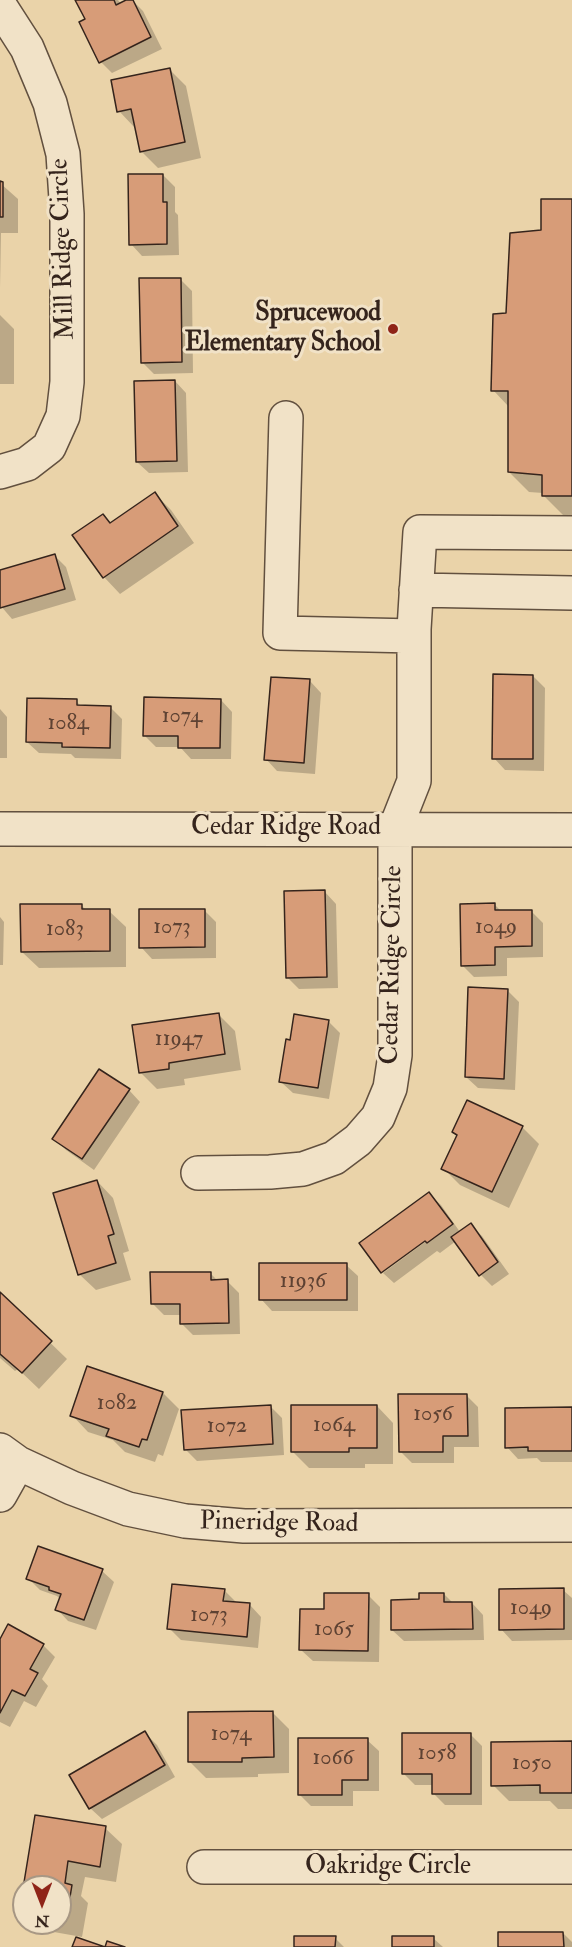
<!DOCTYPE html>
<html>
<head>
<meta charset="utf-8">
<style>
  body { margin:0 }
  #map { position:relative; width:572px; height:1947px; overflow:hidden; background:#ead3a9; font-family:"IM FELL Double Pica",serif }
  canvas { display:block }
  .north { position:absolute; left:12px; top:1875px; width:60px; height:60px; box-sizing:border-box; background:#f1e2c7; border:2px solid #a69683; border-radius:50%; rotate:180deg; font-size:16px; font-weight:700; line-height:24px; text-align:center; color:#35241c }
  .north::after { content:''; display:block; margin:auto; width:21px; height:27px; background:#8f2418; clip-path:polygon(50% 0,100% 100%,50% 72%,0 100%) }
</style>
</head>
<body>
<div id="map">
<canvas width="572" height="1947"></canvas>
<div class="north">N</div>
</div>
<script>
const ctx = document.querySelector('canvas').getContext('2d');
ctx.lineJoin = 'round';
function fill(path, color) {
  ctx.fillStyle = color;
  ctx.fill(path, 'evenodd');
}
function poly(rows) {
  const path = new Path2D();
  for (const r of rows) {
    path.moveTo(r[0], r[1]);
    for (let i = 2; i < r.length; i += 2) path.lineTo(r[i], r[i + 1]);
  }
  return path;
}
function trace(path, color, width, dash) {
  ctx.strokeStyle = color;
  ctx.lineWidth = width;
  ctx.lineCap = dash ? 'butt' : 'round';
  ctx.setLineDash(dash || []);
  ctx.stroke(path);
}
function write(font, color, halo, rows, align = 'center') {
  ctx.font = font + ' "IM FELL Double Pica",serif';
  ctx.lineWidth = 6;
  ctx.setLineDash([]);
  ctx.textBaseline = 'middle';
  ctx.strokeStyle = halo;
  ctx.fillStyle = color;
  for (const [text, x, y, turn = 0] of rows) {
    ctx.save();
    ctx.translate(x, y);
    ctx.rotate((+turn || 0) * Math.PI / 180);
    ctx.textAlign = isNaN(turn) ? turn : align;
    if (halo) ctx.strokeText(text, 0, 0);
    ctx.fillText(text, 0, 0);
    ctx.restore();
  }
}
const shadow = poly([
  [77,0,118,0,121,4,132,0,143,11,162,49,112,73,101,62,87,20],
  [170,70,186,86,201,158,158,168,141,151,135,128,119,111],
  [163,175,175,187,175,212,178,215,179,255,142,256,131,244],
  [0,183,18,199,18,233,1,233,0,288],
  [572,200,572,515,563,515,543,495,543,493,529,492,509,472,509,407,493,390,508,314,542,231],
  [180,279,192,291,193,373,154,374,142,362],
  [0,315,14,329,14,384,0,384],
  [175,381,186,393,188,472,149,473,137,462],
  [155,494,171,510,194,543,120,594,104,577,74,535,111,524],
  [55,556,66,567,76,600,12,619,0,605,0,571],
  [533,676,545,688,544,771,505,770,494,758],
  [310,681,321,693,315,774,277,771,266,759],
  [221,700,232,712,231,759,191,759,180,747,156,747,144,735],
  [76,701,82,707,110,707,122,719,121,759,75,758,71,754,39,753,27,742],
  [0,709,7,717,7,758,0,758],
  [325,892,336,904,338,988,299,989,287,977],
  [81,905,87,911,109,911,126,927,126,967,39,968,22,952],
  [495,905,502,912,531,911,543,923,543,957,507,958,507,976,474,977,462,965],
  [204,910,216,922,216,958,152,959,141,947],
  [0,917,4,922,3,965,0,965],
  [507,990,519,1002,515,1090,478,1088,466,1077],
  [218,1014,235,1031,241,1070,184,1079,185,1085,157,1089,141,1073],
  [328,1021,340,1033,329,1099,293,1093,281,1082],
  [129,1090,140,1102,94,1170,66,1150,54,1138],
  [468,1102,522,1127,539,1144,509,1208,460,1185,443,1168,458,1136,454,1132],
  [97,1181,113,1198,129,1251,123,1253,131,1280,96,1290,79,1274],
  [429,1194,441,1205,460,1232,470,1225,482,1236,509,1274,492,1286,481,1275,456,1241,440,1253,437,1251,394,1283,383,1273,432,1237],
  [346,1265,358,1276,358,1311,272,1311,261,1299],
  [210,1273,218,1281,227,1281,239,1293,240,1334,193,1335,181,1323,181,1315,164,1315,152,1303],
  [0,1294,67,1359,39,1389,18,1369,15,1371,0,1358],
  [163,1393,179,1409,163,1456,158,1454,155,1462,125,1452,113,1440,88,1432,72,1415],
  [467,1396,478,1407,479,1447,454,1447,454,1463,412,1463,400,1451],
  [270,1406,282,1418,284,1455,197,1461,185,1449],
  [377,1406,393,1423,393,1464,365,1464,365,1468,309,1468,293,1452],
  [572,1410,572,1462,541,1462,537,1458,518,1459,507,1447],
  [102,1571,114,1582,96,1630,68,1621,57,1609,60,1599,57,1596,40,1590,28,1578],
  [224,1590,236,1602,250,1605,261,1617,258,1648,181,1640,169,1628],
  [563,1590,572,1598,572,1640,512,1641,501,1629],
  [444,1594,453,1603,472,1603,483,1615,484,1640,404,1641,392,1630,421,1601],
  [368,1595,380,1607,379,1662,313,1661,301,1650,326,1610],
  [0,1642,43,1645,55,1657,42,1679,48,1686,36,1707,24,1701,10,1727,0,1722],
  [273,1713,289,1729,289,1773,258,1774,258,1777,206,1778,189,1761],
  [145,1733,157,1745,175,1777,102,1819,90,1808],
  [471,1735,482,1746,482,1805,445,1805,433,1793,433,1785,415,1785,403,1773],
  [367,1740,379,1751,379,1791,353,1791,353,1806,311,1806,300,1795],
  [572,1743,572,1809,558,1809,550,1801,509,1801,493,1785],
  [105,1828,122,1844,116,1882,85,1877,81,1896,88,1903,82,1937,37,1929,31,1923,60,1923,60,1887,25,1887],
  [563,1933,572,1942,572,1947,500,1947],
  [335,1938,344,1947,295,1947],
  [433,1938,443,1947,394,1947]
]);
const building = poly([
  [75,0,114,0,116,5,126,0,133,0,151,37,99,63,79,22,85,19,75,0],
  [170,68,185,142,140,152,131,109,117,112,111,80,170,68],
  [128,174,163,174,163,202,167,202,167,244,129,245,128,174],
  [0,181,3,182,3,217,0,217,0,181],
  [541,199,572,199,572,496,542,496,542,475,508,472,508,391,491,391,493,314,506,313,510,233,541,230,541,199],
  [139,278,181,278,182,362,141,363,139,278],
  [175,380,177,461,136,462,134,381,175,380],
  [155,492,178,526,103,578,72,535,103,514,110,523,155,492],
  [55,554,65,589,0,608,0,570,55,554],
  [493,674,533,675,533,759,492,759,493,674],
  [271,677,310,679,304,763,264,760,271,677],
  [144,697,221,699,220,748,178,748,178,736,143,736,144,697],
  [27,698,77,699,77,705,111,706,110,748,62,747,62,743,26,742,27,698],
  [325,890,327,977,286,978,284,891,325,890],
  [495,903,495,910,532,910,532,946,495,947,495,965,461,966,460,904,495,903],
  [20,904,82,904,82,909,110,909,110,951,21,952,20,904],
  [139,909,205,909,205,947,139,948,139,909],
  [468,987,508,989,504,1079,465,1077,468,987],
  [219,1013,225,1054,169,1063,169,1069,139,1073,132,1025,219,1013],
  [294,1014,329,1020,318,1088,279,1082,286,1039,290,1040,294,1014],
  [99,1069,130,1089,82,1159,52,1139,99,1069],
  [467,1100,523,1126,492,1192,441,1169,457,1135,452,1132,467,1100],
  [97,1180,114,1234,108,1236,116,1263,78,1275,53,1193,97,1180],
  [429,1192,453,1224,427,1243,425,1241,381,1273,359,1243,429,1192],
  [471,1223,498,1262,479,1276,451,1237,471,1223],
  [259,1263,347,1263,347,1300,259,1300,259,1263],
  [150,1272,211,1272,211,1280,228,1279,229,1323,180,1324,180,1304,151,1304,150,1272],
  [0,1292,52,1341,22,1373,0,1354,0,1292],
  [87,1366,163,1392,147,1440,142,1439,139,1447,106,1436,109,1429,70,1416,87,1366],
  [398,1394,467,1394,468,1436,443,1436,443,1452,399,1452,398,1394],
  [271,1405,273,1444,184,1450,181,1410,271,1405],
  [291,1405,377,1405,377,1448,349,1448,349,1452,291,1452,291,1405],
  [572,1407,572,1451,528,1451,528,1447,505,1448,505,1408,572,1407],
  [38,1546,103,1569,84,1620,55,1610,61,1594,49,1590,49,1587,26,1579,38,1546],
  [172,1584,225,1589,223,1601,250,1603,247,1637,167,1629,172,1584],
  [564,1588,564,1629,499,1630,499,1589,564,1588],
  [324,1593,369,1593,368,1651,299,1650,300,1609,324,1609,324,1593],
  [419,1593,444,1593,444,1602,472,1602,473,1629,391,1630,391,1600,419,1599,419,1593],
  [8,1624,44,1644,30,1669,38,1673,25,1696,12,1690,0,1713,0,1639,8,1624],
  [273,1711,274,1757,242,1758,242,1762,188,1762,188,1712,273,1711],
  [145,1731,165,1765,89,1809,69,1775,145,1731],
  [402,1733,471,1733,471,1794,432,1794,432,1774,402,1774,402,1733],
  [298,1738,368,1738,368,1780,342,1780,342,1795,298,1795,298,1738],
  [572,1741,572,1793,540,1793,540,1785,491,1786,491,1742,572,1741],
  [35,1815,106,1826,100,1867,68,1861,65,1883,72,1885,66,1921,60,1920,60,1887,24,1887,24,1914,19,1913,35,1815],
  [498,1932,563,1932,564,1947,498,1947,498,1932],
  [294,1936,336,1936,335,1947,294,1947,294,1936],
  [392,1936,434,1936,434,1947,392,1947,392,1936],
  [76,1937,105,1947,72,1947,76,1937],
  [107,1941,125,1947,105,1947,107,1941]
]);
const minor = poly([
  [0,6,27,48,50,103,63,154,67,214,67,382,63,416,49,447,27,464,0,472],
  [286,418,280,633,414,636],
  [416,590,572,593],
  [0,829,572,830],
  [198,1173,270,1172,303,1169,334,1158,358,1140,378,1117,390,1088,395,1055,395,829,414,781,414,629,420,532,572,533],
  [0,1450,18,1463,72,1488,128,1509,185,1521,244,1526,572,1525],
  [0,1495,18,1463],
  [204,1867,572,1867]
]);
const markers = [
  [393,329,6,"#8f2418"]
];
const numberNames = [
  ["1074",182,717],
  ["1084",68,724],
  ["1073",172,928],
  ["1049",496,928],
  ["1083",65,930],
  ["11947",179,1040],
  ["11936",303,1282],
  ["1082",117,1404],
  ["1056",433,1415],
  ["1064",334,1426],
  ["1072",227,1427],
  ["1049",531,1609],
  ["1073",209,1616],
  ["1065",334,1630],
  ["1074",231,1735],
  ["1058",437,1754],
  ["1066",333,1759],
  ["1050",532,1764]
];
const streetNames = [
  ["Mill Ridge Circle",64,249,-92],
  ["Cedar Ridge Road",286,828],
  ["Cedar Ridge Circle",393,965,-89],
  ["Pineridge Road",279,1524,1],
  ["Oakridge Circle",388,1867]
];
const poiNames = [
  ["Sprucewood",381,314],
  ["Elementary School",381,344]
];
fill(shadow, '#0003');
fill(building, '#d79c78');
trace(building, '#35241c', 1.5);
trace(minor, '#62503f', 36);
trace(minor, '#f1e2c7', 33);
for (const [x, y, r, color] of markers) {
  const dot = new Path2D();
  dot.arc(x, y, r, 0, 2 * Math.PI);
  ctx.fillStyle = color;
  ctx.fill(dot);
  trace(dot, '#f1e2c7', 2);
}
write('22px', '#5e4233', null, numberNames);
write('26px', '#35241c', '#f1e2c7', streetNames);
write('bold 26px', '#35241c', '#f1e2c7', poiNames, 'right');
</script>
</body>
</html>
